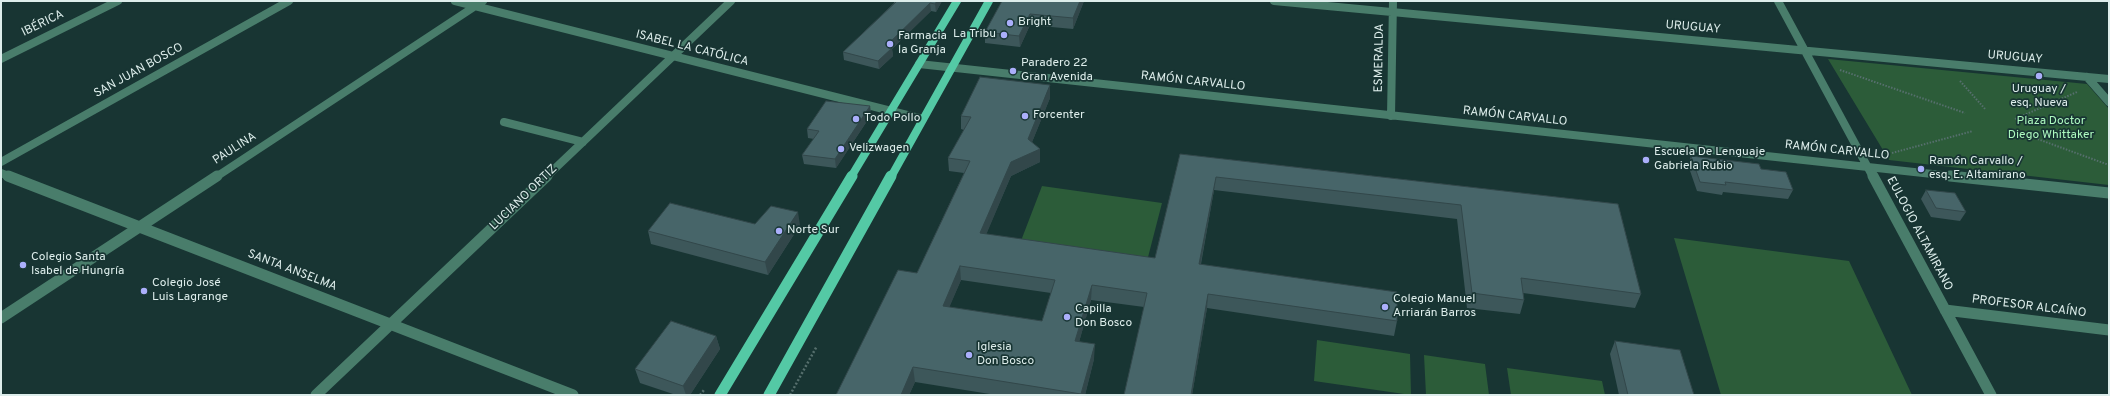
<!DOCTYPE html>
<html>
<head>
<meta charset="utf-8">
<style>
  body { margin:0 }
  #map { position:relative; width:2110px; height:396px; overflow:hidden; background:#183533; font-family:Overpass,sans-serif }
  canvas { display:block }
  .frame { position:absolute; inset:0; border:2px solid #ddedeb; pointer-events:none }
</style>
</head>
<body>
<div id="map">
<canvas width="2110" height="396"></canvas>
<div class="frame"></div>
</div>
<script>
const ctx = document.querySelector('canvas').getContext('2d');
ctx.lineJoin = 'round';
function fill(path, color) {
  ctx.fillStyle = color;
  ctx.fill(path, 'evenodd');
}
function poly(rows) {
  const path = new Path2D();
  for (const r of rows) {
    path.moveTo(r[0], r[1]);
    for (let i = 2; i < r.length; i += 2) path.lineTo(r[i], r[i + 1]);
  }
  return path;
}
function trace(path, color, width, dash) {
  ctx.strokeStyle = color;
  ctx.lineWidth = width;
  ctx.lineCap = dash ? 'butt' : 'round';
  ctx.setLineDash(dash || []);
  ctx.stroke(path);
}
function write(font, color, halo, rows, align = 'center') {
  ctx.font = font + ' Overpass,sans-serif';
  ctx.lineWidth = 3.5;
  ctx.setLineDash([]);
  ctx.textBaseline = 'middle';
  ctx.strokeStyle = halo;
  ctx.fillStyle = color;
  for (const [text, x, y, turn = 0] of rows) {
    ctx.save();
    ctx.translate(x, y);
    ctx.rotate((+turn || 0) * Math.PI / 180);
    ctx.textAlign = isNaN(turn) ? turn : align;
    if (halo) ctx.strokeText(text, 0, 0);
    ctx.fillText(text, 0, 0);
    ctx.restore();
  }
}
const green = poly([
  [1828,59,2087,84,2109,109,2109,185,1889,160],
  [1042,186,1162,203,1146,265,1019,246],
  [1674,238,1849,261,1912,395,1721,395],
  [1317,340,1410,354,1411,395,1314,381],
  [1424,355,1485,364,1489,395,1426,395],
  [1507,368,1602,381,1605,395,1511,395]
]);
const pathFar1 = poly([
  [1840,70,1965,113],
  [1960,81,1986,110],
  [2015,119,2077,92],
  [2032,137,2109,165],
  [1892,153,1973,131]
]);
const path = poly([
  [700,395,704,390],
  [790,395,817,346]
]);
const minorFar1 = poly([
  [455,1,923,119],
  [1274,1,2109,79],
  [1778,1,1873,177],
  [1,59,118,1],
  [919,64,1960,177],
  [2087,77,2109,102],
  [1391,116,1393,1],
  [504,122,583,142],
  [1,162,289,1],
  [1,173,11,177],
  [216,177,483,1],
  [546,177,731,1]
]);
const minor = poly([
  [8,176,573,395],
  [1873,176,1991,395],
  [1950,176,2109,193],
  [1945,310,2109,330],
  [1,318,217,176],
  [316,395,547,176]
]);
const majorFar1 = poly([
  [851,177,957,1],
  [891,177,989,1]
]);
const major = poly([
  [720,395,852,176],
  [769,395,891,176]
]);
const wall = poly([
  [894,1,942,1,936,12,931,11,892,49,893,56,879,69,844,60,843,52,894,3],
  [1002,1,1084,1,1073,29,1030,25,1020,47,985,43,985,32],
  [1050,98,1032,142,1040,149,1040,162,1011,176,986,234,1155,258,1180,154,1618,204,1641,294,1635,308,1523,293,1524,300,1520,314,1467,308,1457,219,1214,190,1201,264,1397,321,1394,336,1207,308,1192,395,1124,395,1144,307,1091,300,1079,342,1094,359,1085,395,996,395,915,382,909,395,836,395,917,273,964,173,949,171,948,158,964,130,961,129,961,116],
  [961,280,1051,293,1042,321,949,307],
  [870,106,871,115,836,168,804,164,802,155,814,139,808,138,807,129],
  [1691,156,1761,169,1793,190,1788,199,1723,192,1722,195,1697,191,1688,165],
  [1926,190,1966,212,1960,221,1931,217,1921,199],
  [755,224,800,225,768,275,651,244,648,231],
  [716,336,720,349,690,395,676,395,640,383,635,369],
  [1615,341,1694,395,1619,395,1610,354]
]);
const shadedWall = poly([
  [937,1,942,1,936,12,935,4],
  [1080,1,1084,1,1073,29,1073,18],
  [930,3,931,11,892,49,893,56,879,69,878,61,886,46],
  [1030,14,1030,25,1020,47,1019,36],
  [1050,85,1050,98,1028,152,1028,139],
  [870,106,871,115,836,168,835,159],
  [1040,149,1040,162,1011,176,981,247,980,233,1011,162],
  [1216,177,1214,190,1198,278,1199,264],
  [798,212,800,225,768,275,765,262],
  [960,266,961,280,944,320,943,306],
  [1092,285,1091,300,1075,356,1075,341],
  [1208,294,1207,308,1192,395,1191,395],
  [716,336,720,349,690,395,686,395,683,386],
  [1095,344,1094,359,1085,395,1081,395],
  [913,367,915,382,909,395,901,395]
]);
const building = poly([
  [897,1,937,1,935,4,930,3,886,46,892,48,878,61,843,52,897,1],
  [1002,1,1080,1,1073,18,1030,14,1019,36,985,32,1002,1],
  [980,77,1050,85,1028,139,1040,149,1011,162,980,233,1155,258,1180,154,1618,204,1641,294,1521,278,1524,300,1472,293,1461,205,1216,177,1199,264,1397,292,1397,321,1208,294,1191,395,1124,395,1147,293,1092,285,1075,341,1095,344,1081,394,913,367,901,395,836,395,898,270,917,273,970,161,948,158,971,117,961,116,980,77],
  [960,266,1055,280,1042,321,943,306,960,266],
  [826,101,870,106,835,159,802,155,819,131,807,129,826,101],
  [1691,156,1759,164,1761,169,1786,172,1793,190,1725,182,1726,185,1700,182,1691,156],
  [1926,190,1955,193,1966,212,1936,208,1926,190],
  [670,203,755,224,771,206,798,212,765,262,648,231,670,203],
  [671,321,716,336,683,386,635,369,671,321],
  [1615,341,1680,350,1694,395,1628,395,1615,341]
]);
const markers = [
  [1010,23,4,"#abaffb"],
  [1004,35,4,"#abaffb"],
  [890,44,4,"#abaffb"],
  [1013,71,4,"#abaffb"],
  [2039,76,4,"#abaffb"],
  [1025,116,4,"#abaffb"],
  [856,119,4,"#abaffb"],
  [841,149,4,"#abaffb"],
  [1646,160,4,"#abaffb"],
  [1921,169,4,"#abaffb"],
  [779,231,4,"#abaffb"],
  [23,265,4,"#abaffb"],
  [144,291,4,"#abaffb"],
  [1385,307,4,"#abaffb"],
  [1067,317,4,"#abaffb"],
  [969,355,4,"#abaffb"]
];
const poiNames = [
  ["Bright",1018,23],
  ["La Tribu",996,35,"right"],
  ["Farmacia",898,37],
  ["la Granja",898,51],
  ["Paradero 22",1021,64],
  ["Gran Avenida",1021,78],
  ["Uruguay /",2039,90,"center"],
  ["esq. Nueva",2039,104,"center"],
  ["Forcenter",1033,116],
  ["Todo Pollo",864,119],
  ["Velizwagen",849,149],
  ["Escuela De Lenguaje",1654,153],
  ["Gabriela Rubio",1654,167],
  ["Ramón Carvallo /",1929,162],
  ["esq. E. Altamirano",1929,176],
  ["Norte Sur",787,231],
  ["Colegio Santa",31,258],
  ["Isabel de Hungría",31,272],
  ["Colegio José",152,284],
  ["Luis Lagrange",152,298],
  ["Colegio Manuel",1393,300],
  ["Arriarán Barros",1393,314],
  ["Capilla",1075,310],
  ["Don Bosco",1075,324],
  ["Iglesia",977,348],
  ["Don Bosco",977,362]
];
const streetNames = [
  ["IBÉRICA",43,24,-26],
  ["URUGUAY",1693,28,5],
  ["ISABEL LA CATÓLICA",692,49,14],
  ["ESMERALDA",1380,58,-89],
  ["URUGUAY",2015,58,5],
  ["SAN JUAN BOSCO",139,71,-29],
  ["RAMÓN CARVALLO",1193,82,6],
  ["RAMÓN CARVALLO",1515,117,6],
  ["PAULINA",235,149,-33],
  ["RAMÓN CARVALLO",1837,151,6],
  ["LUCIANO ORTIZ",524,198,-44],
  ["EULOGIO ALTAMIRANO",1919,234,62],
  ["SANTA ANSELMA",292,271,21],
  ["PROFESOR ALCAÍNO",2029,307,7]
];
const parkNames = [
  ["Plaza Doctor",2051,122],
  ["Diego Whittaker",2051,136]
];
fill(green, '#2c5c39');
trace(pathFar1, '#566f6d', 2, [1.5, 1.5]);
trace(path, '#566f6d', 2.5, [2, 2]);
trace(minorFar1, '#497d6b', 8);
trace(minor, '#497d6b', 11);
trace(majorFar1, '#54c9a5', 8);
trace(major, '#54c9a5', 11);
fill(wall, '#3d575a');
fill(shadedWall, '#32474a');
fill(building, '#476569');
trace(building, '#32474a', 1);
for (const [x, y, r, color] of markers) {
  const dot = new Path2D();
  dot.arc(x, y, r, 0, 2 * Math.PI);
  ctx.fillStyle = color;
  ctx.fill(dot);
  trace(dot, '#183533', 1.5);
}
write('12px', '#ddedeb', '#183533', poiNames, 'left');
write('12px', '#ddedeb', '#183533', streetNames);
write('12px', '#adf9bf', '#183533', parkNames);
</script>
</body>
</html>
